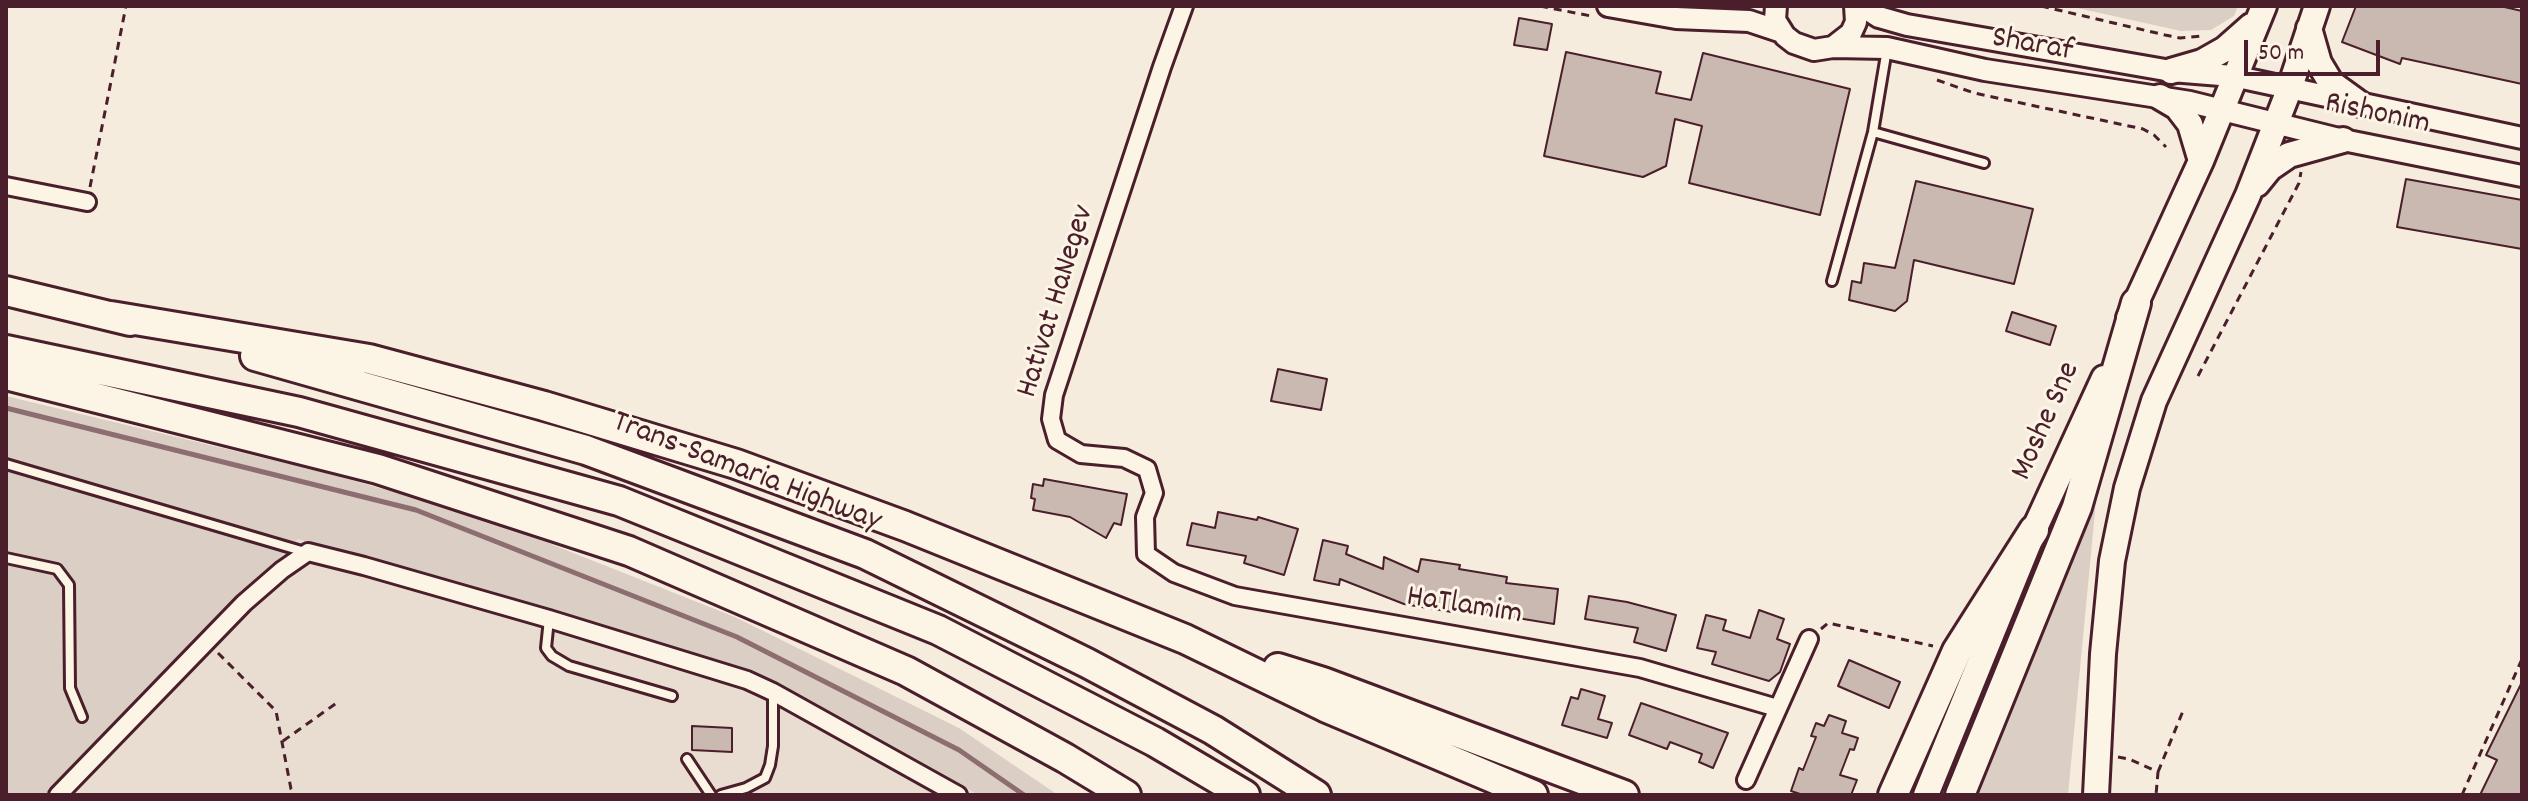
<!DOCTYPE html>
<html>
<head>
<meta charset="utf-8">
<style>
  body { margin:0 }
  #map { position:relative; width:2528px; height:801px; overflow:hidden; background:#f5ecde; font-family:Dekko,sans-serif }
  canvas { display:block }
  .frame { position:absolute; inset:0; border:8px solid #4a1f2b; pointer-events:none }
  .scale { position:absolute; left:2244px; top:40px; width:136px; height:36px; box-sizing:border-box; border:4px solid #4a1f2b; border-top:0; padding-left:10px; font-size:24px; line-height:28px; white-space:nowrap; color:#4a1f2b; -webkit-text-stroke:6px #fcf5e5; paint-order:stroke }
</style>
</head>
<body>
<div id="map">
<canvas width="2528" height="801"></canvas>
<div class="frame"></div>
<div class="scale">50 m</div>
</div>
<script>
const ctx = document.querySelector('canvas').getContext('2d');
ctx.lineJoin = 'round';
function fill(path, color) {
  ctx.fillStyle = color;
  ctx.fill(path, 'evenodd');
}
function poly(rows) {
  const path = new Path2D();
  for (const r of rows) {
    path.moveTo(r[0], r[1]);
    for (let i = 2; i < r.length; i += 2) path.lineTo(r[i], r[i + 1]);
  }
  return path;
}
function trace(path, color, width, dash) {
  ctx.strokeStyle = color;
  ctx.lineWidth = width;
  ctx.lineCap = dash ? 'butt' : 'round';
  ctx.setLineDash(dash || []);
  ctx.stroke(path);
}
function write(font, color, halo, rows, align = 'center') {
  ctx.font = font + ' Dekko,sans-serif';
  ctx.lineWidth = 6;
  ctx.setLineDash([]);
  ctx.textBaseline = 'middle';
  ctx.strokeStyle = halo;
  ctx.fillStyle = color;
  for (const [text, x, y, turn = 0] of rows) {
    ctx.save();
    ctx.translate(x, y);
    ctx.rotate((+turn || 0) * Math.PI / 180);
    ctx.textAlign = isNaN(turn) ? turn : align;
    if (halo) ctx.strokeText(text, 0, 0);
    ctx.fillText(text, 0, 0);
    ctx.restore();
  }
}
const built = poly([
  [298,539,593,623,754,673,979,795,46,795]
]);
const green = poly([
  [2238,6,2234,16,2211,30,2181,31,2073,7],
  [6,396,322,472,480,516,735,617,959,728,1058,795,979,795,754,673,593,623,298,539,46,795,6,795],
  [2096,501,2068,795,1978,795]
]);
const stream = poly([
  [6,408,416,510,737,637,959,750,1024,795]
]);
const building = poly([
  [2356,6,2500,6,2522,11,2522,84,2402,58,2400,64,2342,42,2356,6],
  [1519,18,1552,24,1547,50,1514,45,1519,18],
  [1566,52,1661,72,1656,93,1691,100,1703,53,1850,89,1820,215,1689,183,1702,126,1675,119,1666,166,1643,177,1544,156,1566,52],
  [2406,179,2522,200,2522,249,2397,227,2406,179],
  [1916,181,2033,209,2014,284,1914,260,1907,301,1895,311,1849,300,1852,281,1861,283,1864,263,1895,268,1916,181],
  [2012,312,2056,326,2050,345,2006,331,2012,312],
  [1278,369,1327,379,1321,410,1271,401,1278,369],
  [1044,479,1127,494,1121,525,1114,523,1106,538,1070,517,1033,510,1035,499,1031,498,1033,484,1043,486,1044,479],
  [1218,512,1257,520,1258,517,1298,529,1284,575,1244,563,1246,556,1187,545,1192,523,1215,528,1218,512],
  [1323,540,1348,546,1346,554,1383,569,1384,557,1418,572,1421,559,1460,565,1459,569,1507,577,1506,583,1558,589,1554,624,1487,613,1487,607,1454,602,1452,612,1404,604,1340,579,1339,585,1314,580,1323,540],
  [1589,596,1627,602,1676,615,1666,651,1634,642,1638,628,1585,619,1589,596],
  [1759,610,1784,619,1777,639,1790,644,1780,672,1769,681,1712,664,1716,652,1697,648,1706,615,1726,620,1723,630,1750,638,1759,610],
  [1849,660,1900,682,1889,708,1838,686,1849,660],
  [2522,682,2522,795,2480,795,2497,760,2486,755,2522,682],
  [1581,689,1605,696,1598,719,1612,723,1607,738,1562,725,1571,697,1578,699,1581,689],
  [1641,703,1728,733,1713,768,1699,762,1702,754,1670,742,1667,749,1629,735,1641,703],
  [1829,715,1846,721,1842,733,1858,738,1854,750,1850,749,1840,775,1857,780,1851,795,1803,795,1791,791,1799,768,1803,770,1816,737,1811,736,1816,723,1824,726,1829,715],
  [692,726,732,728,732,752,692,750,692,726]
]);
const path = poly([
  [1540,6,1591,16],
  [2041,6,2165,35,2180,38,2201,36],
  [1937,80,1974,93,2143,129,2154,135,2166,147],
  [90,187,126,6],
  [2198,376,2299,183,2301,172],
  [1821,629,1828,623,1933,646],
  [218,653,276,711,291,789,295,795],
  [283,741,338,702],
  [2118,757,2129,759,2158,772,2156,795],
  [2158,772,2183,711],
  [2462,795,2522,659]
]);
const service = poly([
  [1873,132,1984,163],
  [1832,281,1873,132,1887,49],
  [6,464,305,552],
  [6,558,57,569,69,585,70,688,82,717],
  [549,619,546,648,552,656,569,666,672,696],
  [687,759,711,795],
  [721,795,746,788,765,778,770,765,773,746,773,692]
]);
const minor = poly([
  [1184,6,1162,67,1054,395,1051,419,1057,440,1081,454,1124,458,1147,469,1154,493,1145,517,1146,554,1174,573,1235,596,1640,668,1777,708],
  [6,186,87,202],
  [1746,780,1809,639],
  [58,795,244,603,282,570,308,552,364,566,549,619,747,680,773,692,958,795]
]);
const tertiary = poly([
  [1608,6,1676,18,1749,21,1782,32],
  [1776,6,1775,20,1785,36,1794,43,1814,50,1833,47,1851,33,1856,22,1855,6],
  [1862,6,1879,17,1907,25,2171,71,2233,76,2522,138],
  [1833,47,1887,48,1985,70,2190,102,2343,140,2522,176]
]);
const primary = poly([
  [2309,28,2319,63,2331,83,2360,104],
  [2171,71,2202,62,2225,49,2251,26],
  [2160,97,2177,107,2190,124,2201,161],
  [2257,184,2270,168,2289,155,2343,140],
  [2129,318,2201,161,2264,6],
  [1926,795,2034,530,2104,378],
  [2096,795,2103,654,2112,561,2127,488,2154,401,2248,195,2289,90,2317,6]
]);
const motorway = poly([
  [6,291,130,321],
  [111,316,369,359,544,406,736,464,905,526,1185,639,1325,707,1533,795],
  [6,350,299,412,619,501,938,630,1155,742,1245,795],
  [255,356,586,450,865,554,1087,663,1213,730,1316,795],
  [6,375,378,469,629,551,906,671,1065,758,1126,795],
  [1278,668,1323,682,1624,795],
  [1893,795,1957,651,2034,530],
  [1960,795,2077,507,2136,303]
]);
const streetNames = [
  ["Sharaf",2032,47,10],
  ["Rishonim",2377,116,12],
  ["Hativat HaNegev",1058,302,-73],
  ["Moshe Sne",2048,422,-66],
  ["Trans-Samaria Highway",746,474,21],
  ["HaTlamim",1464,608,9]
];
fill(built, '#e8ddd0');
fill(green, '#dbcec4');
trace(stream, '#8c6e70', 5);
fill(building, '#cab9b1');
trace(building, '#4a1f2b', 2);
trace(service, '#4a1f2b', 14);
trace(minor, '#4a1f2b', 22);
trace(tertiary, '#4a1f2b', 26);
trace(primary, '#4a1f2b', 30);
trace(motorway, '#4a1f2b', 34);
trace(path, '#4a1f2b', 3, [8, 6]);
trace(service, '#fcf5e5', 8);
trace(minor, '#fcf5e5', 16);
trace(tertiary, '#fcf5e5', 20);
trace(primary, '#fcf5e5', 24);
trace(motorway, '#fcf5e5', 28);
write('32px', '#4a1f2b', '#fcf5e5', streetNames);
</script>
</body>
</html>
